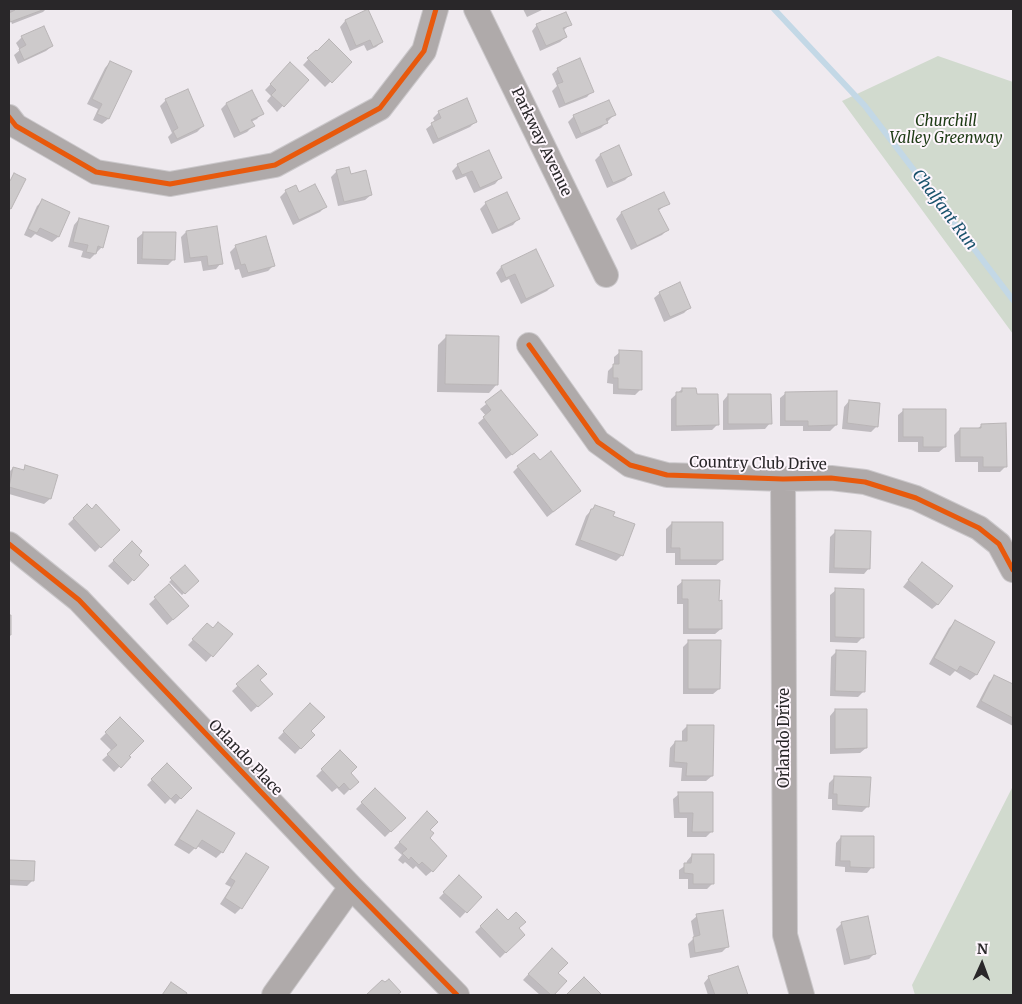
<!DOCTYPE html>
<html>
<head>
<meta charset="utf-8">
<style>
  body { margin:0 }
  #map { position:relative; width:1022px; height:1004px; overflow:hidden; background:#efeaef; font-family:Merriweather,serif }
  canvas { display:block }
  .frame { position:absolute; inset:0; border:10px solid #292729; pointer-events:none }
  .north { position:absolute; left:957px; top:939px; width:50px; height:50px; -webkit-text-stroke:4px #fef6fd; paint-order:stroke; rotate:2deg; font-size:14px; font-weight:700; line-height:20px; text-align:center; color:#292729 }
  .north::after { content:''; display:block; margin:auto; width:18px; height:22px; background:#292729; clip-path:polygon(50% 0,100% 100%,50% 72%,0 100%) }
</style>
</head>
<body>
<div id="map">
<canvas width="1022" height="1004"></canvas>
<div class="frame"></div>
<div class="north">N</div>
</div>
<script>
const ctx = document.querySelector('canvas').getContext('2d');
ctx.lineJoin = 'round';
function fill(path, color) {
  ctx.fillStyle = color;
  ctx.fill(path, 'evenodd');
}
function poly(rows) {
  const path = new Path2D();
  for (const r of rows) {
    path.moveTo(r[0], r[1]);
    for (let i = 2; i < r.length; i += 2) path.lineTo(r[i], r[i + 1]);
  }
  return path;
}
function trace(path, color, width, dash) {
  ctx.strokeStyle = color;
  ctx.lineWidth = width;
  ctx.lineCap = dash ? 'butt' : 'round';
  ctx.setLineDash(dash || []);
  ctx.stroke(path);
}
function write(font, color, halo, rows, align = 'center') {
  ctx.font = font + ' Merriweather,serif';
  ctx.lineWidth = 4;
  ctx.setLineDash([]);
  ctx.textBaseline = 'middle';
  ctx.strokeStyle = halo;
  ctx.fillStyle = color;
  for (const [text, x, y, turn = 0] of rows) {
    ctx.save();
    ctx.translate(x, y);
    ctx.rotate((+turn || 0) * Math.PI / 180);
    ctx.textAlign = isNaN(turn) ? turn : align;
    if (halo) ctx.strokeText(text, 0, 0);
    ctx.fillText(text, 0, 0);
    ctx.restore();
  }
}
const green = poly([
  [938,56,1013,82,1013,334,842,101],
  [1013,786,1013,995,915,995,912,985]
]);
const shadow = poly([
  [9,9,46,9,43,12,12,24,9,16],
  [523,9,544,9,527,17],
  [368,11,382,42,376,47,367,51,364,45,350,51,340,27,345,21],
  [570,24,563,31,566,37,560,42,540,51,532,31,537,25],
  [22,37,52,46,46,51,18,64,14,55,20,50,16,43],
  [316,51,350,62,325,87,303,65],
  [110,62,130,72,108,119,102,124,93,120,98,109,87,104,105,68],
  [290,64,307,80,277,112,267,101,271,96,265,90],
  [558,69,592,91,587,97,559,108,552,91,557,86,552,74],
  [187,91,203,126,197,132,171,144,168,137,172,133,160,106,166,100],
  [226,104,262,113,257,119,251,122,253,126,247,132,234,138,221,109],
  [439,112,475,122,470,127,433,144,426,129,435,122,433,118],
  [614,115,601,128,576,139,568,122,574,116],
  [618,147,631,174,625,180,607,188,595,160,600,155],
  [489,151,500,178,495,184,474,193,466,176,456,180,452,171,458,165],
  [337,171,350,175,371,195,365,200,338,206,331,177],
  [296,187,299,193,325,207,320,212,293,225,280,197,285,192],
  [663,193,668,203,658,211,667,230,662,235,631,250,616,219,621,213],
  [42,201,68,213,58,237,52,242,35,234,31,238,24,235,37,206],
  [486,203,518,219,513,225,492,234,480,209],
  [79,219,102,247,90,259,81,257,83,251,68,247,74,225],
  [186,232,221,263,216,269,203,271,201,261,184,263,181,237],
  [143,233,174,259,168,265,137,264,137,238],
  [236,246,274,265,268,271,242,278,239,269,235,270,230,252],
  [535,250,552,286,547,291,521,304,509,279,501,283,496,273,501,267],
  [660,293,690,307,684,313,664,322,654,298],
  [446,337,497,384,489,393,437,392,438,345],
  [620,352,641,389,635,395,613,394,613,384,607,383,608,371,614,365,614,357],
  [682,389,695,396,717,425,712,430,671,431,671,399],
  [501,392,531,440,506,459,478,423,486,416,480,409],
  [786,393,836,425,830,431,803,431,803,426,780,426,780,398],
  [728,395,770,423,765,429,723,430,723,401],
  [849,401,877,426,871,432,842,429,844,407],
  [904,410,945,447,939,452,918,452,918,442,898,442,898,415],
  [982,425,1005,467,1000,472,978,472,978,462,955,462,954,435,960,429,977,429],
  [26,467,50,499,44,504,9,494,9,472,13,468,22,471],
  [518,467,574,496,547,517,513,472],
  [87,506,118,530,95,552,68,524],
  [595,506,612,517,622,555,616,561,575,545,586,516],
  [672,523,722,560,716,565,675,565,675,553,666,553,666,529],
  [836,531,869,568,864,574,829,573,830,537],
  [132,543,137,555,147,565,128,585,108,566],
  [185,567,197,581,182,595,171,584,170,586,182,612,167,625,149,604,171,584,169,582],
  [917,569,938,604,932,609,903,587],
  [683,581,718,602,721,629,715,634,683,634,683,604,677,604,677,586],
  [836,590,863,637,857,643,830,642,830,595],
  [955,622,993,643,976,675,970,680,955,671,950,676,929,664,949,628],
  [212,629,231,634,206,662,188,645,202,630],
  [689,641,719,689,713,694,683,694,683,647],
  [837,651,864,691,858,697,830,696,831,657],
  [258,666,258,681,271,694,251,712,232,691],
  [995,676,1013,686,1013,726,976,707,989,682],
  [310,704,309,731,313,735,295,754,278,738],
  [835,710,866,748,860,753,830,754,830,716],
  [120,719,127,756,129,757,114,772,102,760,112,751,100,739],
  [687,726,712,776,706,781,681,781,682,768,669,767,670,748,675,742,682,742,682,731],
  [340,752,349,773,357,782,344,795,337,788,332,792,316,776],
  [167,764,190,788,175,804,170,799,165,804,147,785],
  [835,777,868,806,862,812,832,810,832,799,828,799,829,783],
  [375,789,404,818,385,837,356,809],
  [679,794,712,831,706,837,687,837,687,818,674,818,673,799],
  [198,811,222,852,216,858,197,846,189,854,174,845,192,817],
  [427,813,432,871,426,876,416,866,413,869,405,862,403,864,398,860,402,855,394,848],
  [841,837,872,867,867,873,845,872,845,867,835,866,836,843],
  [246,854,267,867,241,908,235,914,220,904,231,887,225,884,241,860],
  [692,855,713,883,707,889,688,889,688,879,679,879,679,870,686,865,687,861],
  [9,861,33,862,33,880,27,886,9,885],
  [459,877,480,897,460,918,439,898],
  [497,911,523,935,500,958,475,932],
  [697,916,728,946,722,952,690,958,688,944,694,938,691,921],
  [842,923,874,954,869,959,844,965,836,929],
  [546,955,556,973,565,981,552,995,540,995,523,980],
  [737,968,747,995,708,995,704,983,709,977]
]);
const stream = poly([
  [774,9,865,106,1013,300]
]);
const building = poly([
  [14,9,45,9,10,22,9,13,15,10,14,9],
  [368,9,383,42,373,47,370,40,356,46,345,20,368,9],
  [566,12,572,25,563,28,567,37,546,46,536,24,566,12],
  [44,26,53,46,24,60,19,49,26,45,21,36,44,26],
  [329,39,352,62,332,83,307,58,316,50,317,51,329,39],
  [580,58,594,92,565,104,557,84,563,82,557,68,580,58],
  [110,61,132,71,109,119,97,114,102,104,92,99,110,61],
  [290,62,309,80,284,107,271,95,276,90,270,84,290,62],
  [188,89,204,126,177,139,173,131,178,128,165,99,188,89],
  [252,90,264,114,251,120,255,126,240,133,226,103,252,90],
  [467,98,477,122,438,139,431,123,441,118,438,111,467,98],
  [609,100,616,115,606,119,608,123,581,134,573,115,609,100],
  [619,145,632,175,613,183,600,154,619,145],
  [489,150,502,178,480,188,472,171,462,175,457,164,489,150],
  [349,167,351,174,366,170,372,195,344,202,336,170,349,167],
  [14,173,26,179,11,209,9,208,9,181,10,181,14,173],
  [315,184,327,207,299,220,285,190,296,185,299,192,315,184],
  [507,192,520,219,498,230,485,202,507,192],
  [664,192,670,204,658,209,669,230,637,246,621,212,664,192],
  [42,199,70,212,59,237,40,228,37,233,28,229,42,199],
  [79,218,109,226,103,248,98,246,96,254,86,252,88,245,73,242,79,218],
  [217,226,223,264,208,266,207,256,190,258,186,231,217,226],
  [143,232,176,232,175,260,142,259,143,232],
  [266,236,275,266,248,273,245,264,241,265,235,245,266,236],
  [536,249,554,286,526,299,515,274,506,278,501,266,536,249],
  [680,282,691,308,670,317,659,292,680,282],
  [446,335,499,336,498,385,445,384,446,335],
  [619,350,642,351,642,390,618,389,618,378,613,378,613,364,619,364,619,350],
  [682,388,696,388,697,394,718,394,719,425,676,426,676,392,682,392,682,388],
  [501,390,538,435,512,455,483,417,491,410,485,402,501,390],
  [837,391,837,425,808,426,808,421,785,421,785,392,837,391],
  [728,394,771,394,772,424,728,424,728,394],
  [849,400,880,403,878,427,847,423,849,400],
  [903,409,946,409,946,447,923,447,923,437,903,437,903,409],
  [1006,423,1007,467,983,467,983,457,960,457,960,428,981,428,981,424,1006,423],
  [551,451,581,491,553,512,517,466,534,453,540,460,551,451],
  [25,465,58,475,51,499,9,487,13,467,24,470,25,465],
  [87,504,92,509,96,504,120,530,101,548,73,518,87,504],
  [595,505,615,512,613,516,635,524,623,556,580,540,591,509,593,509,595,505],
  [672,522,723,522,723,560,680,560,680,548,671,548,672,522],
  [835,530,871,531,870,569,834,568,835,530],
  [132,541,142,551,139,555,149,565,134,581,113,560,132,541],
  [922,562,953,586,938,605,908,580,922,562],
  [185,565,199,581,185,594,170,578,185,565],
  [682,580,720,580,719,601,722,600,722,629,688,629,688,599,682,599,682,580],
  [169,584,189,606,173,620,154,597,169,584],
  [835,588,864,589,864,638,835,637,835,588],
  [9,615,11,615,11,635,9,635,9,615],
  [955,620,995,642,977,675,960,666,957,671,934,658,955,620],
  [218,622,233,634,213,657,192,639,207,623,213,628,218,622],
  [688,640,721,640,720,689,688,689,688,640],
  [836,650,866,651,865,692,835,691,836,650],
  [258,665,267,674,260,680,273,694,258,707,236,684,258,665],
  [994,675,1013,684,1013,718,981,701,994,675],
  [310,703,325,717,311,731,315,735,301,749,283,731,310,703],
  [835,709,867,709,867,748,835,749,835,709],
  [120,717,144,741,129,756,131,757,121,768,107,754,117,745,105,732,120,717],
  [687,725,714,725,713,776,686,776,687,763,674,762,675,741,687,741,687,725],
  [340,750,357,767,351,773,359,782,350,790,344,783,339,788,321,769,340,750],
  [167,763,192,788,181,799,176,794,171,799,151,779,167,763],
  [834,776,871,777,869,807,837,805,837,794,833,794,834,776],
  [375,788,406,818,391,832,361,802,375,788],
  [678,792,713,792,713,832,692,832,693,813,679,813,678,792],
  [197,810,235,833,223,853,202,840,196,849,179,839,197,810],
  [427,811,438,822,430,830,434,833,430,838,447,856,433,872,422,862,419,865,411,857,409,860,402,853,407,849,399,842,427,811],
  [841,836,874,836,874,868,850,867,850,861,840,861,841,836],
  [246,853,269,867,242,909,225,898,235,881,230,878,246,853],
  [692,854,714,854,714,884,693,884,693,874,684,873,684,863,691,863,692,854],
  [9,860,35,861,34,881,9,880,9,860],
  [459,875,482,897,467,913,443,892,459,875],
  [497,909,508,920,516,912,526,922,519,928,525,935,506,953,480,926,497,909],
  [723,910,729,947,695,953,693,937,700,935,696,914,723,910],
  [868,916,876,954,850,960,841,922,868,916],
  [552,948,568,963,558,973,567,981,554,995,551,995,528,974,552,948],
  [738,966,748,995,715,995,708,976,738,966],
  [584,977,602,995,566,995,584,977],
  [389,979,401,992,397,995,366,995,382,980,385,982,389,979],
  [171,982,187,993,186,995,162,995,171,982]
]);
const minor = poly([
  [476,9,606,275],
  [9,117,16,126,96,172,170,184,275,165,380,108,424,51,436,9],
  [529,345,598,442,630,465,667,475,783,479,831,478,865,482,916,498,979,528,999,544,1013,570],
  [783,479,785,935,802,995],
  [9,544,79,600,351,887,457,995],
  [274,995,351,887]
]);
const cycleway = poly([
  [9,117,16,126,96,172,170,184,275,165,380,108,424,51,436,9],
  [529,345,598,442,630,465,667,475,783,479,831,478,865,482,916,498,979,528,999,544,1013,570],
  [9,544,79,600,351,887,457,995]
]);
const parkNames = [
  ["Churchill",946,122],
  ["Valley Greenway",946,139]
];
const streetNames = [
  ["Parkway Avenue",541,142,64],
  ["Country Club Drive",758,464,1],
  ["Orlando Drive",785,738,-90],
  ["Orlando Place",245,758,46]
];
const waterNames = [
  ["Chalfant Run",944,210,53]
];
fill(green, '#d1dace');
fill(shadow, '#0003');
trace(stream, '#c3d8e6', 6);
fill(building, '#cdcacb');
trace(building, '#b9b5b6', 1);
trace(minor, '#cbc8cb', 26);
trace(minor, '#afaaaa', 24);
trace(cycleway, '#e8590c', 5);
write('italic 15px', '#1c3a13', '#fef6fd', parkNames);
write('15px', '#292729', '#fef6fd', streetNames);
write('italic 16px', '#19526c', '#fef6fd', waterNames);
</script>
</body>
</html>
